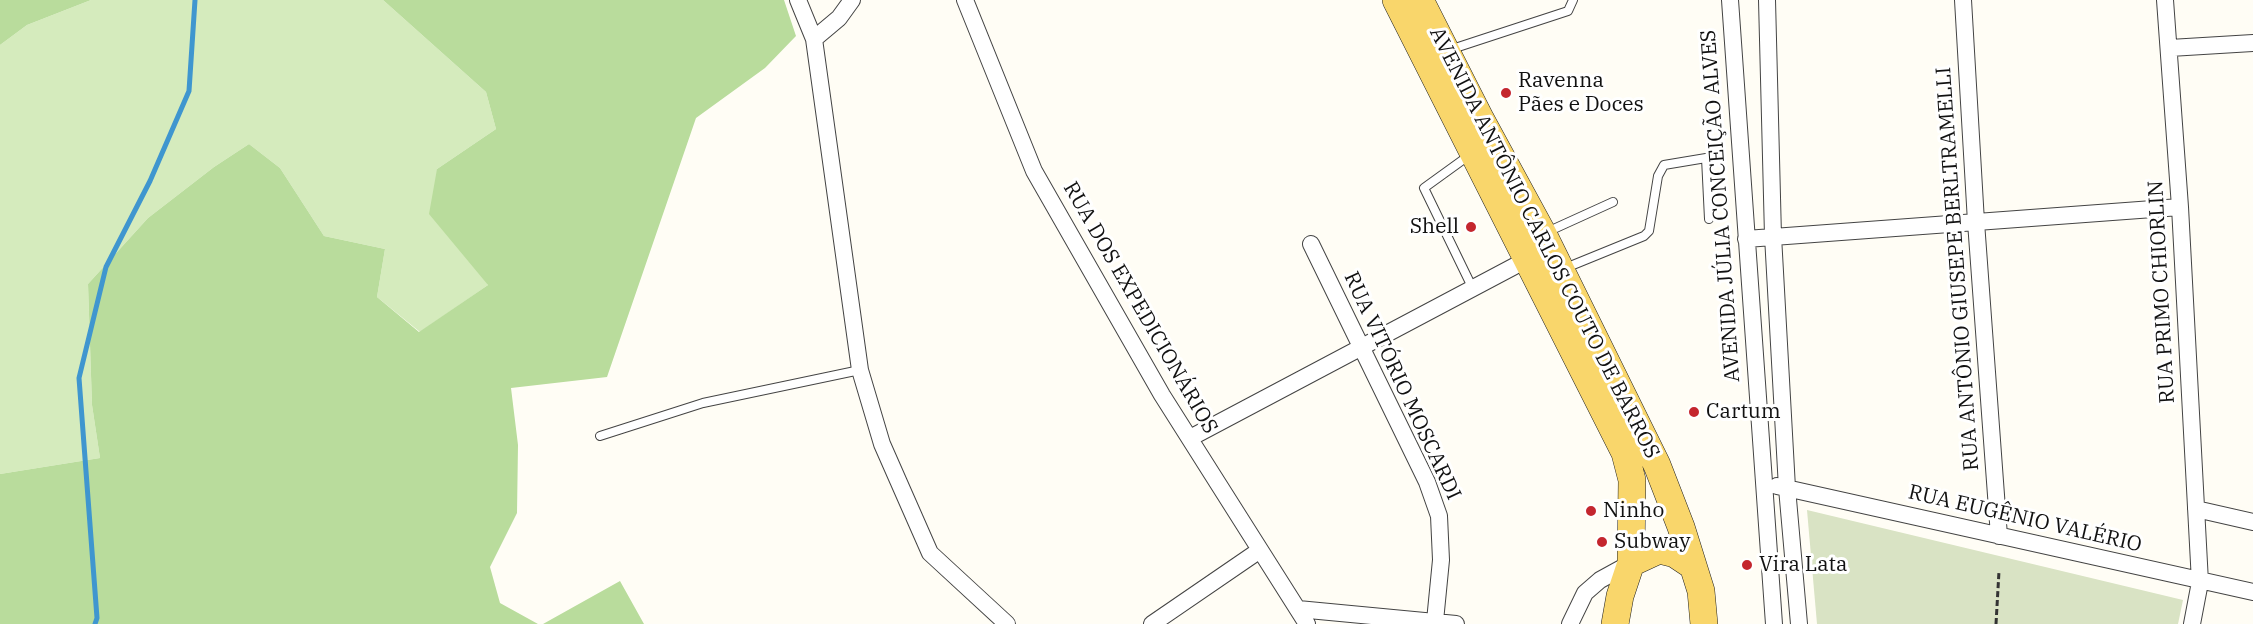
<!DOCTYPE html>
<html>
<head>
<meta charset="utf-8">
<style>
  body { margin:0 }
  canvas { display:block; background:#fffdf5 }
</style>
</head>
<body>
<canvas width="2253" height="624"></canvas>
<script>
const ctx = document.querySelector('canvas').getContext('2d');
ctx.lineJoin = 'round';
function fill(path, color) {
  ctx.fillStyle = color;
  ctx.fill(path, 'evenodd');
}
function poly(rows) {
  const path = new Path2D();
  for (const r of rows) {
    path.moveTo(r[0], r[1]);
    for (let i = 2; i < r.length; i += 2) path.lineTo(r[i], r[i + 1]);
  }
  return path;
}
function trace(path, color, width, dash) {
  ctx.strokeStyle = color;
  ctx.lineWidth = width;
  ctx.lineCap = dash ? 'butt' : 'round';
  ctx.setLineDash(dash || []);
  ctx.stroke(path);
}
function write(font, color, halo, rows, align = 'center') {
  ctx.font = font + ' "IBM Plex Serif",serif';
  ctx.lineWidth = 6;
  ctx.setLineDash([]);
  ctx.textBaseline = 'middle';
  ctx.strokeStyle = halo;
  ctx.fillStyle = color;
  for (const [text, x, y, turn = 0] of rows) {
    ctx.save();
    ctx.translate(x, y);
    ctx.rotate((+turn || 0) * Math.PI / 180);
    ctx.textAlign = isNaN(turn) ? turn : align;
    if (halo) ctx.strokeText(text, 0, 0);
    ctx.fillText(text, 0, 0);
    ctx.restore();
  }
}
const green = poly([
  [91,0,383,0,486,92,496,129,437,169,488,285,420,332,377,297,385,249,324,236,280,168,249,144,214,167,148,218,88,284,92,405,100,458,0,474,0,45,27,25]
]);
const forest = poly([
  [0,0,91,0,27,25,0,45],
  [383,0,784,0,796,36,765,68,696,118,607,377,511,388,518,445,517,513,490,567,500,603,538,624,0,624,0,474,100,458,92,405,88,284,148,218,214,167,249,144,280,168,324,236,385,249,377,297,419,332,488,285,429,214,437,169,496,129,486,92],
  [620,581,644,624,543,624]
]);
const cemetery = poly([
  [1807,510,2183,600,2178,624,1817,624]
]);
const stream = poly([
  [95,624,97,618,79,378,106,267,150,181,189,91,195,0]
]);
const path = poly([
  [1996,624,1999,571]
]);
const service = poly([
  [1449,50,1568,11,1573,0],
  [1471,154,1424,188,1473,289],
  [1547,232,1613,202],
  [1563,269,1644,236,1649,231,1658,176,1664,165,1706,158,1709,219],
  [600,436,703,403,860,370]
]);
const minor = poly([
  [798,0,814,39,860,370,882,444,930,553,1007,624],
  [965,0,1034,171,1162,395,1307,624],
  [1730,0,1774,624],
  [1767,0,1773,236,1787,488,1799,624],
  [1963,0,1976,222,1999,536],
  [2165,0,2180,207,2200,582,2192,624],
  [814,39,839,18,852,0],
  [2170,48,2253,43],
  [1746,239,2180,207],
  [1311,244,1427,482,1439,516,1441,560,1435,621],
  [1190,438,1528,259],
  [1777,486,2253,592],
  [2196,509,2253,522],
  [1298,609,1456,624],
  [1152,624,1260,550],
  [1570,624,1585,593,1600,580,1631,563]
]);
const primary = poly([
  [1396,0,1625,453,1632,480,1631,563,1620,596,1615,624],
  [1420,0,1481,120,1543,234,1657,465,1681,527,1701,591,1704,624],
  [1631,563,1659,550,1675,554,1693,566]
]);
const markers = [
  [1506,93,6,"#c4262e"],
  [1471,227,6,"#c4262e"],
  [1694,412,6,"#c4262e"],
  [1591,511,6,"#c4262e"],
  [1602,542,6,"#c4262e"],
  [1747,565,6,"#c4262e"]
];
const poiNames = [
  ["Ravenna",1518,81],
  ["Pães e Doces",1518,105],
  ["Shell",1459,227,"right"],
  ["Cartum",1706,412],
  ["Ninho",1603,511],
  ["Subway",1614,542],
  ["Vira Lata",1759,565]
];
const streetNames = [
  ["AVENIDA JÚLIA CONCEIÇÃO ALVES",1721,206,-94],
  ["AVENIDA ANTÔNIO CARLOS COUTO DE BARROS",1544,243,63],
  ["RUA ANTÔNIO GIUSEPE BERLTRAMELLI",1958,269,-94],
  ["RUA PRIMO CHIORLIN",2162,292,-93],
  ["RUA DOS EXPEDICIONÁRIOS",1140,308,60],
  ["RUA VITÓRIO MOSCARDI",1402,386,65],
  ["RUA EUGÊNIO VALÉRIO",2025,519,13]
];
fill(green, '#d5ebbd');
fill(forest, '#b9dc9c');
fill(cemetery, '#d9e3c4');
trace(stream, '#3f96cf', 5);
trace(service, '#444', 10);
trace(minor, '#444', 18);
trace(primary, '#222', 28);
trace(path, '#333', 3, [6, 3]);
trace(service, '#fff', 8);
trace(minor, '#fff', 16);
trace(primary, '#f9d66b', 27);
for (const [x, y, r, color] of markers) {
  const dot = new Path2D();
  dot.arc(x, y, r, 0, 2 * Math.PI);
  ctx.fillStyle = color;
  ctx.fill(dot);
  trace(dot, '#fff', 2);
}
write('21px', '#111', '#fff', poiNames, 'left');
write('21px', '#111', '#fff', streetNames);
</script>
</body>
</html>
